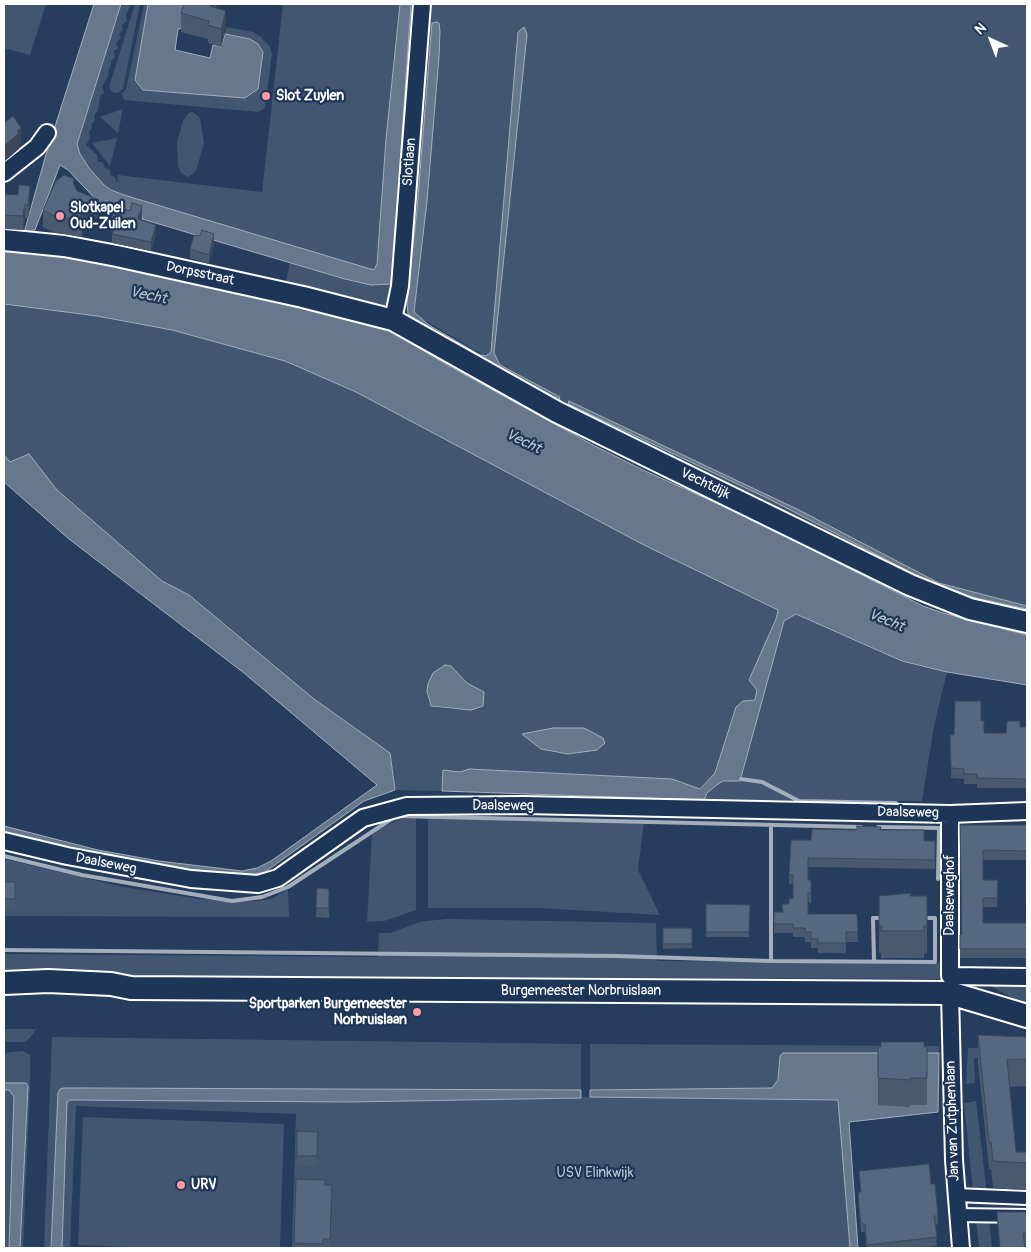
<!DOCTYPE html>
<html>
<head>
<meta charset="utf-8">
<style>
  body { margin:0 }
  #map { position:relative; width:1031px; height:1252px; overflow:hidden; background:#263d5e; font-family:Pangolin,sans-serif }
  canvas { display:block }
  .frame { position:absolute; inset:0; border:5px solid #fff; pointer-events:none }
  .north { position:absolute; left:966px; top:15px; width:50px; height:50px; -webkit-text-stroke:4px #1d3557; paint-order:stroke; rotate:317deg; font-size:14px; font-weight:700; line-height:20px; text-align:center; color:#fff }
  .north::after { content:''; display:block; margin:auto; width:18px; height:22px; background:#fff; clip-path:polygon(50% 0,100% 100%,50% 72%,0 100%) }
</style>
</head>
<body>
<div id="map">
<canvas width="1031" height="1252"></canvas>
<div class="frame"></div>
<div class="north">N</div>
</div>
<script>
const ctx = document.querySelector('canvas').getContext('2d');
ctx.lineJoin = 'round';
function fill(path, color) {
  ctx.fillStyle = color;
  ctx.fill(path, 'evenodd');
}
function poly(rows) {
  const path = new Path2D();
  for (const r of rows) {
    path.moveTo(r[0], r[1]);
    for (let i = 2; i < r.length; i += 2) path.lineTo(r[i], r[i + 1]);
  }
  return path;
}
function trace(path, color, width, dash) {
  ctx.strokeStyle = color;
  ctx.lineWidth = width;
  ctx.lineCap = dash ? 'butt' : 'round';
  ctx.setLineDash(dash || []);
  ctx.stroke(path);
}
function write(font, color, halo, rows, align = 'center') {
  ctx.font = font + ' Pangolin,sans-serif';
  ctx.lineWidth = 4.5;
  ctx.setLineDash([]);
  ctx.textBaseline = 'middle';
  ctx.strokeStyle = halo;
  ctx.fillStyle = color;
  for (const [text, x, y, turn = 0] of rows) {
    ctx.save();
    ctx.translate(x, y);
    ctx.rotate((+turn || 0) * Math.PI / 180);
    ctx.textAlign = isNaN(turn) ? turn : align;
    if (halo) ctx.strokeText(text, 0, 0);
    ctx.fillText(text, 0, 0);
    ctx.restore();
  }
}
const green = poly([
  [4,4,46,4,30,55,4,48],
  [121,4,131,4,126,15,127,21,122,25,123,30,119,34,121,38,116,43,118,48,114,51,115,57,111,61,111,66,108,70,109,74,102,87,104,93,100,96,98,111,94,115,95,120,91,125,92,128,89,132,90,138,86,145,97,155,98,161,103,163,105,168,110,170,110,175,115,177,117,183,118,175,262,192,283,4,400,4,376,268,371,270,124,195,111,190,104,185,89,168,80,154,77,144],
  [135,4,140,4,123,89,118,93,112,92,109,87],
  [144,4,148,4,135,80,143,90,250,39,225,34,227,27,253,32,261,37,270,47,272,54,265,108,258,112,124,100,122,94,126,89],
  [427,4,1027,4,1027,613,961,600,624,435,531,384,408,310],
  [123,109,118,133,100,117],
  [193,112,200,118,204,143,196,171,188,177,181,173,178,166,177,142,183,121,189,113],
  [117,138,110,166,92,143],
  [290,262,312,270,392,281,392,275,397,278,396,291,387,309,285,286],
  [4,304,97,316,172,330,285,361,356,392,644,545,777,609,776,619,749,680,757,689,755,700,747,701,736,707,715,773,700,789,672,779,469,769,460,772,444,770,442,791,395,790,390,753,314,699,189,595,162,581,57,490,29,455,10,463,4,455],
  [451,666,467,683,476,687,471,710,439,708,431,706,428,699,428,684],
  [796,614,902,661,947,672,934,726,922,801,704,800,707,793,718,784,723,781,740,781,784,621],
  [428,817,644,822,638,870,660,915,538,908,428,908],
  [416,818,416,910,384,921,367,922,372,832,400,819],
  [4,859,123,887,199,899,256,901,271,899,288,889,289,917,4,916],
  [445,919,656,923,657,961,944,963,943,979,4,975,4,954,378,957,379,933,391,933,419,922],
  [979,981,1027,981,1027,1006,991,986],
  [4,1029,37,1029,26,1042,4,1042],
  [52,1037,581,1044,581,1090,60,1089,51,1248,44,1248],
  [590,1044,939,1046,939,1053,783,1053,780,1056,778,1080,772,1088,762,1090,590,1090],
  [968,1048,1027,1048,1027,1059,974,1058,975,1083,966,1084],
  [23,1051,30,1055,30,1086,23,1248,20,1248,26,1083,4,1083,4,1053],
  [4,1090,9,1090,14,1097,9,1248,4,1248],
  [590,1097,838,1100,850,1248,292,1248,296,1114,76,1106,70,1248,62,1248,67,1102,70,1100,348,1102],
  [976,1101,987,1193,973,1191,964,1103],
  [83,1117,284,1124,280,1248,156,1248,78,1245],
  [976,1219,989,1219,992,1248,979,1248]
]);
const water = poly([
  [94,4,121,4,77,144,80,154,89,168,104,185,111,190,124,195,374,270,377,264,386,139,400,4,411,4,392,281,391,284,371,285,345,279,142,219,142,215,133,212,132,216,102,206,68,170,60,165,28,248,265,296,387,329,449,366,593,445,643,470,754,520,923,606,943,613,1027,635,1027,685,947,672,902,661,796,614,784,621,740,781,723,781,718,784,707,793,704,800,442,791,443,770,460,772,469,769,672,779,700,789,715,773,736,707,743,701,755,700,757,690,749,680,776,619,778,610,644,545,356,392,285,361,172,330,97,316,4,304,4,250,6,247,20,247,45,158,94,4],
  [148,4,190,4,182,28,178,29,175,50,210,58,213,45,221,47,225,34,250,39,258,44,263,52,258,89,245,98,143,90,135,80,148,4],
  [437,22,439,23,440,31,439,57,427,201,414,312,429,325,480,355,486,356,491,352,518,32,524,27,527,34,494,353,500,365,560,397,559,400,487,363,429,329,408,314,407,303,417,209,432,23,437,22],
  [569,401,799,510,939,583,1027,606,1027,609,976,598,946,589,918,576,769,499,568,404,569,401],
  [29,454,57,490,162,581,189,595,314,699,390,753,395,790,364,801,265,872,242,877,177,871,4,834,4,826,98,850,159,861,242,871,257,868,271,861,377,785,244,673,69,539,4,482,4,455,10,462,29,454],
  [445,665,451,666,467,683,484,692,483,706,471,710,431,706,427,691,428,684,433,673,445,665],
  [553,728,584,728,603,738,605,743,597,750,568,754,541,749,522,734,553,728],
  [783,1053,939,1053,938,1112,849,1122,858,1248,850,1248,838,1100,590,1097,590,1090,772,1088,778,1080,780,1056,783,1053],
  [4,1083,26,1083,28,1086,20,1248,9,1248,14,1097,9,1090,4,1090,4,1083],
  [86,1088,581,1090,581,1098,348,1102,70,1100,67,1102,62,1248,51,1248,58,1093,60,1089,64,1088,86,1088]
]);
const stream = poly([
  [741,779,762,782,799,801,896,803],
  [771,825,771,961],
  [878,827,939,828,938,879],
  [4,856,82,875,232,901,262,897,288,887,396,816,861,827],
  [4,950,617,956,771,961,935,962,935,918,922,918],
  [874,961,873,918,883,918]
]);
const pedestrian = poly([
  [956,1195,1027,1198],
  [957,1215,1027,1216]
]);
const minor = poly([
  [4,173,37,147,47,133],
  [393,320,400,286,422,4],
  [950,814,950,976,1027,977],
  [4,841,67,856,191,879,258,884,278,878,363,818,407,806,524,805,950,814,1027,811],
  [950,993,954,1160,961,1248]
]);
const tertiary = poly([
  [4,240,64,246,117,256,303,297,393,320,557,412,910,585,970,609,1027,622]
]);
const secondary = poly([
  [4,983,48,981,111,984,131,988,950,993,1027,1016]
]);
const wall = poly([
  [184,4,217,4,216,8,226,29,221,47,208,43,208,39,181,32,181,13],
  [74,185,77,191,99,216,84,224,82,227,82,237,56,233,43,227,43,210],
  [4,194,30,200,28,219,25,218,23,230,4,229],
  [142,216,141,220,156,234,151,251,112,243,112,234,113,231,110,230,110,221],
  [214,243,209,264,190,258,190,249],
  [981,721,984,733,1006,733,1020,727,1027,727,1027,788,977,788,977,784,964,784,964,779,951,778,950,735,954,735],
  [960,825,1027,825,1027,860,983,860,983,880,998,889,997,907,983,907,983,923,1027,923,1027,958,960,958,960,935,962,935],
  [857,830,880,830,924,841,935,841,935,869,808,867,808,880,811,880,811,903,808,902,808,914,857,914,858,942,846,942,846,953,818,953,818,948,811,948,811,942,805,942,805,937,793,937,793,933,774,933,774,912,783,912,793,898,793,884,789,884,789,875,811,840],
  [4,882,15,882,15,908,4,908],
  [317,888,329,899,329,918,316,917],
  [879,896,927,896,927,954,924,953,924,958,881,958,881,953,879,953],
  [706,904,750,905,749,937,706,937],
  [663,928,692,928,692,948,663,949],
  [978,1035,1027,1037,1027,1086,1010,1087,1016,1152,1027,1152,1027,1190,993,1188,991,1169,989,1169,978,1063],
  [878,1047,927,1047,927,1105,910,1105,910,1107,878,1105],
  [318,1132,317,1166,297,1165,297,1156],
  [859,1171,931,1184,938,1216,938,1224,935,1225,937,1246,913,1248,866,1248,865,1232,861,1232,858,1201,858,1192,861,1192],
  [296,1179,325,1185,332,1199,331,1248,294,1248],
  [997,1212,1027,1212,1027,1245,1025,1245,1025,1248,999,1248]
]);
const shadedWall = poly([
  [211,4,217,4,210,24,210,6],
  [226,11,226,29,221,47,221,29],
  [21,128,21,143,19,145,19,149,4,162,4,146,17,131],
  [30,186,30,200,28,219,28,205],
  [99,200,99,216,84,224,82,227,82,221,80,217,84,208],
  [25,204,25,218,23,230,23,216],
  [142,206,142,216,138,229,138,219],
  [5,214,5,228,4,229,4,215],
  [156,225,156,234,151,251,151,242],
  [214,234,214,243,209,264,209,255],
  [332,1185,332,1199,330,1248,330,1239]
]);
const building = poly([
  [184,4,211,4,210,6,226,11,221,29,208,25,209,21,181,13,184,4],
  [13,116,21,128,17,131,19,133,4,146,4,123,13,116],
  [64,175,74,179,73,182,77,191,99,200,84,208,80,217,82,221,56,217,43,210,56,181,64,175],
  [19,185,30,186,28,205,25,204,23,216,4,215,4,194,18,195,19,185],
  [132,203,142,206,138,219,156,225,151,242,112,234,115,223,110,221,116,206,130,211,132,203],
  [202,230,214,234,209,255,190,249,194,235,200,236,202,230],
  [955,701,981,701,981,721,984,721,984,733,1006,733,1007,721,1020,721,1020,727,1027,727,1027,779,977,778,977,774,964,774,964,769,951,768,950,735,954,735,955,701],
  [960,825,1027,825,1027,851,983,850,983,880,998,880,997,898,983,898,983,923,1027,923,1027,949,960,949,960,935,962,935,960,825],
  [857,826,881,827,880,830,924,830,924,841,935,841,935,860,808,858,808,880,811,880,811,893,808,893,808,914,857,914,858,932,846,932,846,943,818,943,818,939,811,939,811,932,805,932,805,928,793,928,793,924,774,924,774,912,783,912,782,904,789,904,789,899,793,898,793,875,789,875,791,840,811,840,812,830,814,829,857,830,857,826],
  [4,882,15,882,15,899,4,899,4,882],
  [1026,884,1027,884,1027,898,1026,898,1026,884],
  [317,888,329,889,329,908,316,908,317,888],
  [910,893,910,896,927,896,927,926,924,926,924,931,881,931,882,926,879,926,879,896,910,893],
  [706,904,750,905,749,932,706,932,706,904],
  [663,928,692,928,692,944,663,944,663,928],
  [978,1035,1027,1037,1027,1059,1007,1060,1016,1152,1027,1152,1027,1163,993,1161,991,1142,989,1142,978,1035],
  [881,1042,924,1042,924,1047,927,1047,927,1078,910,1078,910,1080,878,1078,878,1047,881,1047,881,1042],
  [297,1131,318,1132,317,1156,297,1156,297,1131],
  [929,1164,931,1184,935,1184,938,1216,934,1216,937,1237,867,1245,865,1224,861,1224,859,1207,858,1192,861,1192,859,1171,929,1164],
  [296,1179,325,1180,325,1185,332,1185,330,1239,323,1239,323,1244,294,1243,296,1179],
  [997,1212,1027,1212,1027,1233,1023,1233,1025,1248,1000,1248,997,1212]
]);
const markers = [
  [266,96,5,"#ff9aa2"],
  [60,216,5,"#ff9aa2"],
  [417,1012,5,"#ff9aa2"],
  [181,1185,5,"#ff9aa2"]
];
const poiNames = [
  ["Slot Zuylen",276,96],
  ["Slotkapel",70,208],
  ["Oud-Zuilen",70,224],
  ["Sportparken Burgemeester",407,1004,"right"],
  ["Norbruislaan",407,1020,"right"],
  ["URV",191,1185]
];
const streetNames = [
  ["Slotlaan",410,162,-86],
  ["Dorpsstraat",200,274,12],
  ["Vechtdijk",705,484,26],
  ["Daalseweg",503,806],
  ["Daalseweg",908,813,1],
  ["Daalseweg",106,864,11],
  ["Daalseweghof",950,895,-90],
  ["Burgemeester Norbruislaan",581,991],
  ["Jan van Zutphenlaan",953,1121,-92]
];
const parkNames = [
  ["USV Elinkwijk",595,1173]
];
const waterNames = [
  ["Vecht",148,296,12],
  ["Vecht",523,442,26],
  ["Vecht",886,621,23]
];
fill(green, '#425672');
fill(water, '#67788e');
trace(water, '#a4aebb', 1);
trace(stream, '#a4aebb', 4);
trace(pedestrian, '#fff', 16);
trace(minor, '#fff', 20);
trace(tertiary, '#fff', 24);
trace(secondary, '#fff', 26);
trace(pedestrian, '#1d3557', 12);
trace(minor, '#1d3557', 16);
trace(tertiary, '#1d3557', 20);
trace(secondary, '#1d3557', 22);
fill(wall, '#49596f');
fill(shadedWall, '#3c485a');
fill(building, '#556781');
trace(building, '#3c485a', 1);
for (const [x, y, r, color] of markers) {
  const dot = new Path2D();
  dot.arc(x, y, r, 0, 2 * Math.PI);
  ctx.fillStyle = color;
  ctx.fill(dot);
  trace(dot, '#1d3557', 2);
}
write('bold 14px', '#fff', '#1d3557', poiNames, 'left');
write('14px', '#fff', '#1d3557', streetNames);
write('14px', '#bdc4ce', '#1d3557', parkNames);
write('italic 15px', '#bbc2cc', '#1d3557', waterNames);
</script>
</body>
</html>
